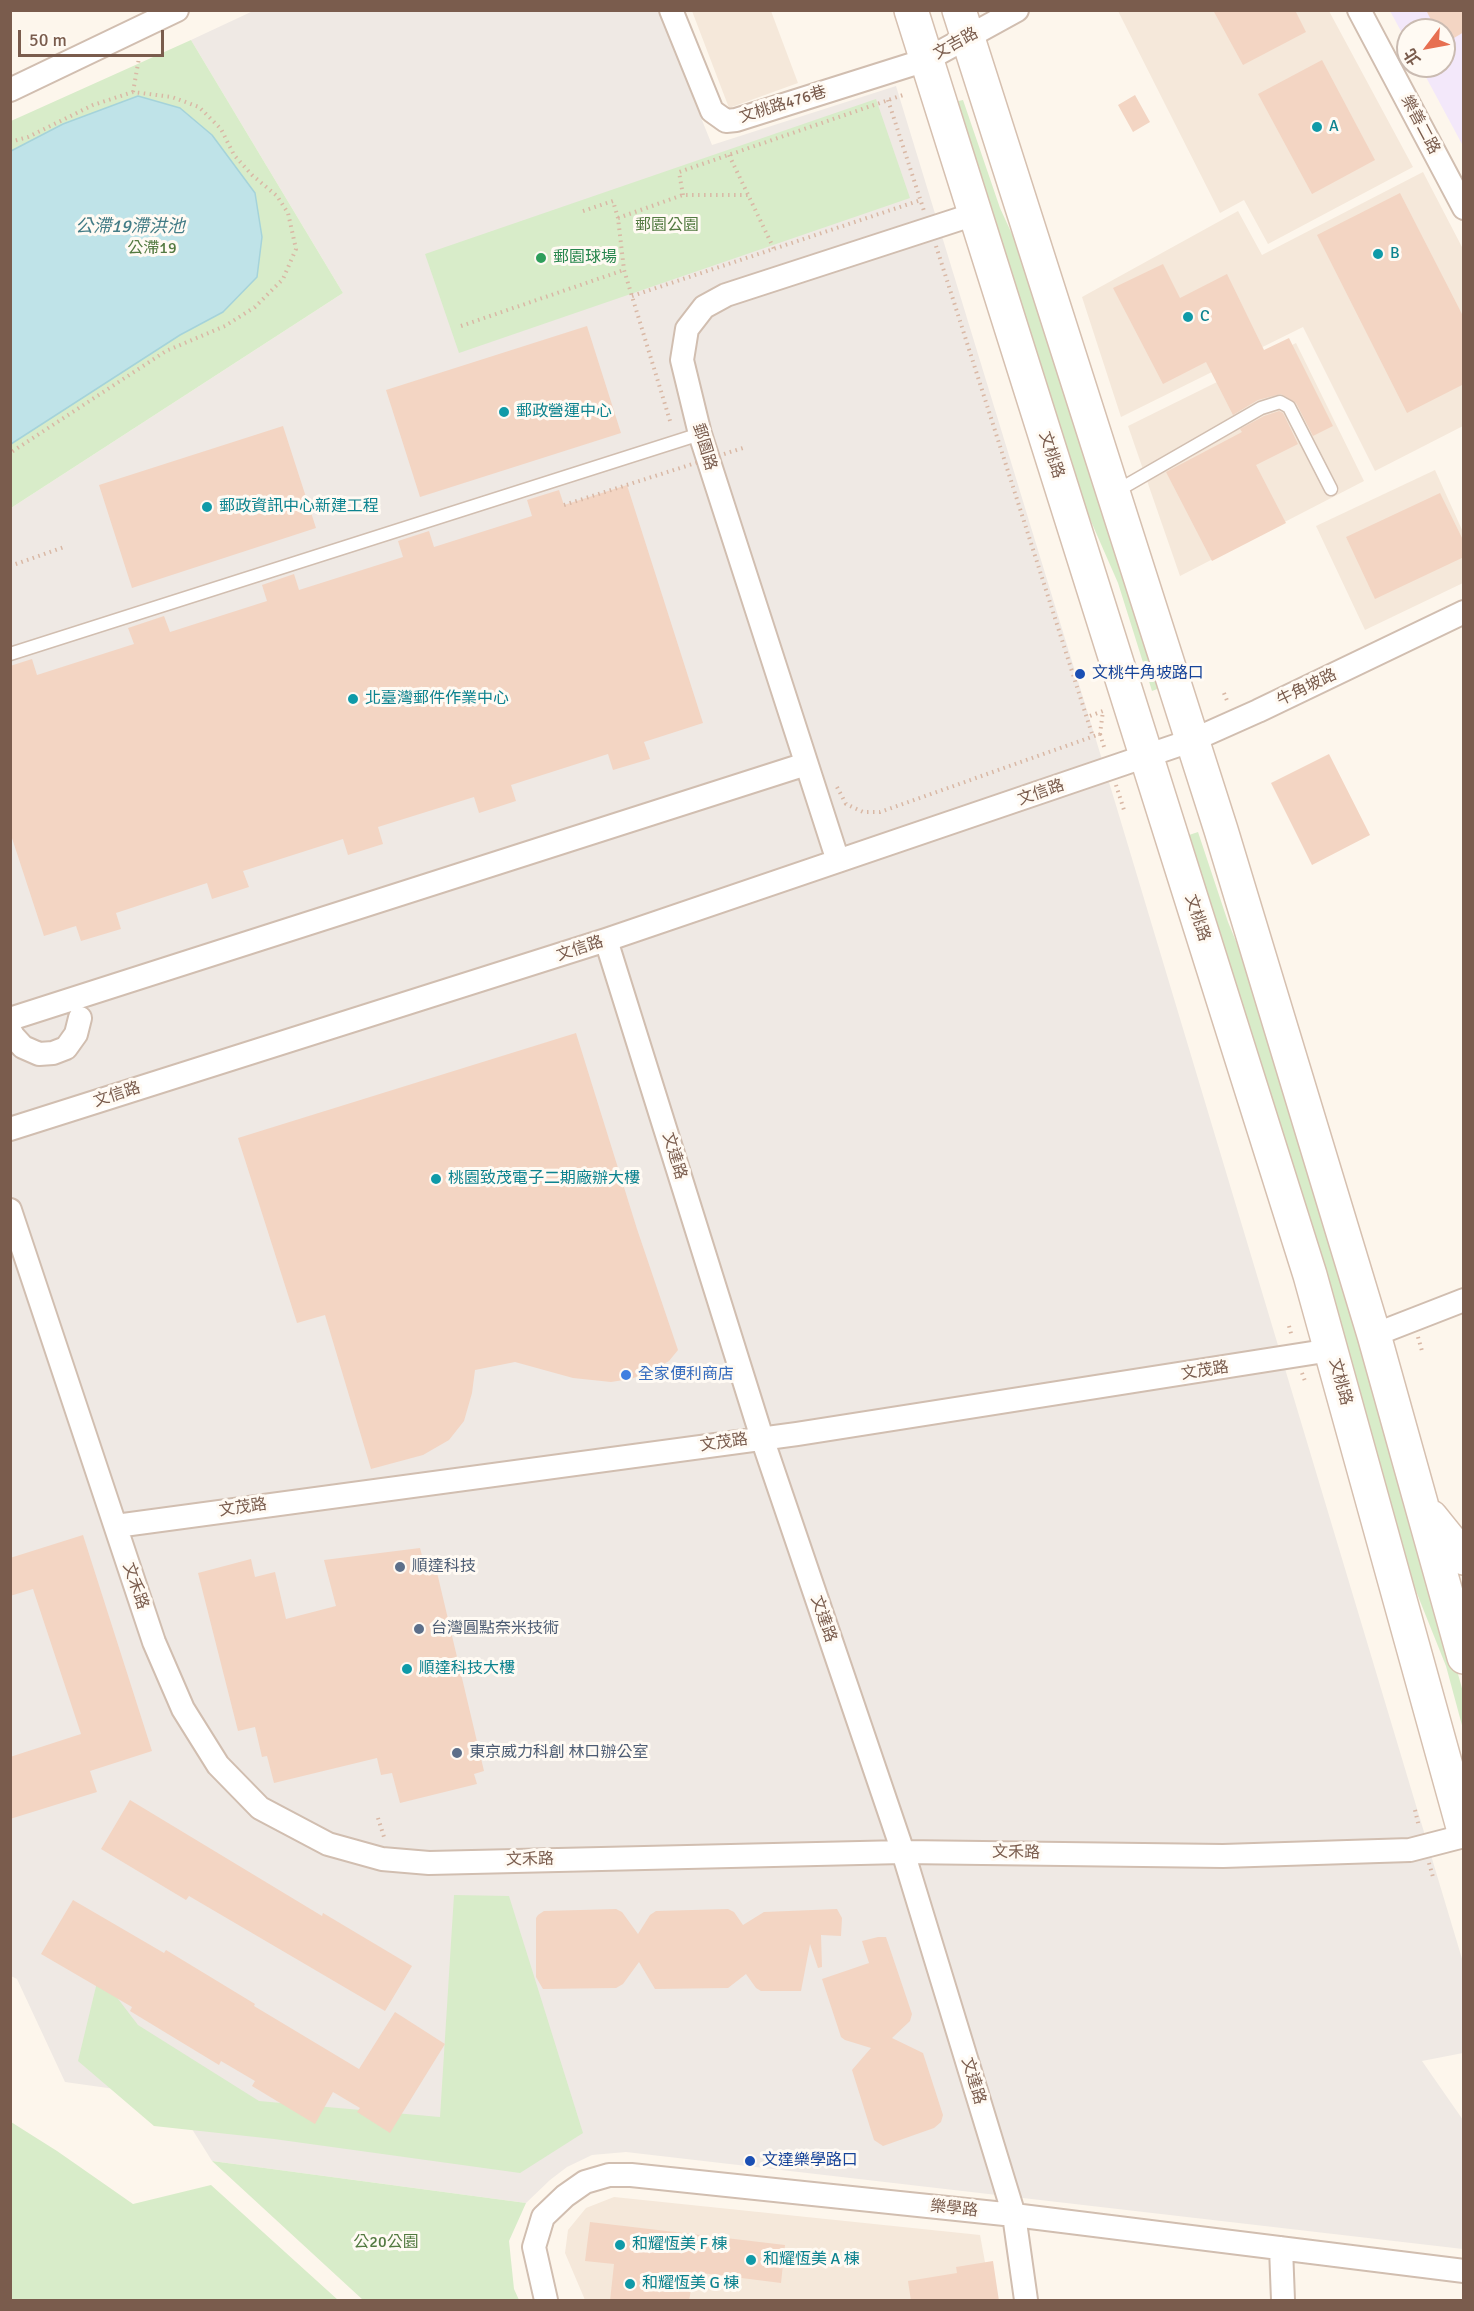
<!DOCTYPE html>
<html>
<head>
<meta charset="utf-8">
<style>
  body { margin:0 }
  #map { position:relative; width:1474px; height:2311px; overflow:hidden; background:#fdf6ec; font-family:Signika,"Noto Sans TC",sans-serif }
  canvas { display:block }
  .frame { position:absolute; inset:0; border:12px solid #7a5c4d; pointer-events:none }
  .north { position:absolute; left:1396px; top:18px; width:60px; height:60px; box-sizing:border-box; background:#fffaf3; border:2px solid #cabbb1; border-radius:50%; rotate:238deg; font-size:16px; font-weight:700; line-height:24px; text-align:center; color:#7a5c4d }
  .north::after { content:''; display:block; margin:auto; width:21px; height:27px; background:#e76f51; clip-path:polygon(50% 0,100% 100%,50% 72%,0 100%) }
  .scale { position:absolute; left:18px; top:30px; width:146px; height:27px; box-sizing:border-box; border:3px solid #7a5c4d; border-top:0; padding-left:8px; font-size:18px; line-height:21px; white-space:nowrap; color:#7a5c4d; -webkit-text-stroke:4px #fffaf3; paint-order:stroke }
</style>
</head>
<body>
<div id="map">
<canvas width="1474" height="2311"></canvas>
<div class="frame"></div>
<div class="north">北</div>
<div class="scale">50 m</div>
</div>
<script>
const ctx = document.querySelector('canvas').getContext('2d');
ctx.lineJoin = 'round';
function fill(path, color) {
  ctx.fillStyle = color;
  ctx.fill(path, 'evenodd');
}
function poly(rows) {
  const path = new Path2D();
  for (const r of rows) {
    path.moveTo(r[0], r[1]);
    for (let i = 2; i < r.length; i += 2) path.lineTo(r[i], r[i + 1]);
  }
  return path;
}
function trace(path, color, width, dash) {
  ctx.strokeStyle = color;
  ctx.lineWidth = width;
  ctx.lineCap = dash ? 'butt' : 'round';
  ctx.setLineDash(dash || []);
  ctx.stroke(path);
}
function write(font, color, halo, rows, align = 'center') {
  ctx.font = font + ' Signika,"Noto Sans TC",sans-serif';
  ctx.lineWidth = 6;
  ctx.setLineDash([]);
  ctx.textBaseline = 'middle';
  ctx.strokeStyle = halo;
  ctx.fillStyle = color;
  for (const [text, x, y, turn = 0] of rows) {
    ctx.save();
    ctx.translate(x, y);
    ctx.rotate((+turn || 0) * Math.PI / 180);
    ctx.textAlign = isNaN(turn) ? turn : align;
    if (halo) ctx.strokeText(text, 0, 0);
    ctx.fillText(text, 0, 0);
    ctx.restore();
  }
}
const residential = poly([
  [692,11,771,11,798,83,729,108],
  [1118,11,1329,11,1413,167,1268,244,1244,200,1220,213],
  [1423,172,1463,249,1463,426,1375,471,1303,327,1121,417,1082,297,1238,211,1262,255],
  [1296,343,1364,481,1180,576,1128,426],
  [1435,470,1463,532,1463,583,1365,630,1316,526],
  [614,2197,980,2235,992,2300,585,2300,565,2253,568,2230,586,2208]
]);
const industrial = poly([
  [253,11,658,11,712,145,896,86,1115,802,1463,1962,1463,2053,1422,2061,1463,2120,1463,2249,626,2152,592,2155,567,2167,550,2180,526,2203,212,2161,172,2097,65,2082,17,1979,11,1976,11,508,343,293,191,40]
]);
const education = poly([
  [1390,11,1463,11,1463,146,1420,66,1444,66,1444,30,1408,30,1408,44]
]);
const green = poly([
  [191,40,343,293,11,508,11,121],
  [876,99,910,198,459,353,425,254],
  [963,100,1000,208,1033,280,1160,688,1152,691,1118,583,1083,503,950,103],
  [1198,832,1228,922,1264,1009,1325,1196,1463,1692,1463,1729,1446,1666,1412,1581,1189,835],
  [454,1895,509,1896,583,2133,520,2173,274,2139,154,2126,78,2061,99,1974,138,2025,259,2101,440,2117],
  [11,2122,57,2151,133,2204,211,2185,338,2300,11,2300],
  [212,2161,526,2203,509,2241,514,2289,519,2300,363,2300]
]);
const water = poly([
  [138,96,180,108,212,135,255,193,262,237,257,277,223,312,180,335,11,444,11,151,63,124,138,96]
]);
const building = poly([
  [1213,10,1295,10,1306,32,1243,65],
  [1426,10,1464,10,1464,32,1444,44,1444,30,1436,30],
  [1322,60,1375,160,1312,194,1258,94],
  [1135,95,1150,122,1133,132,1118,105],
  [1400,193,1464,318,1464,384,1407,413,1317,235],
  [1163,264,1180,298,1227,274,1264,350,1289,338,1333,426,1313,436,1296,403,1281,394,1258,400,1233,415,1206,362,1163,384,1113,288],
  [587,326,621,433,420,497,386,390],
  [1279,411,1283,413,1298,444,1256,465,1286,523,1212,561,1166,472,1242,432,1240,429,1264,416],
  [283,426,316,528,132,588,99,485],
  [627,485,703,723,644,742,650,759,613,770,608,754,511,785,516,801,479,813,474,797,378,827,383,844,348,855,343,839,243,871,249,887,212,899,207,883,116,913,121,929,81,941,76,926,44,936,10,832,10,666,32,659,37,675,134,644,128,628,164,616,170,632,267,601,262,585,294,574,299,590,403,557,398,541,429,531,434,547,532,516,527,500,559,490,564,505],
  [1440,493,1464,542,1464,557,1375,599,1346,537],
  [1329,754,1370,835,1312,865,1271,783],
  [576,1033,637,1229,678,1350,669,1361,649,1373,630,1379,611,1382,573,1378,515,1362,475,1370,472,1393,464,1421,449,1440,423,1455,371,1469,325,1315,297,1323,238,1138],
  [83,1535,152,1751,90,1771,97,1792,10,1819,10,1757,81,1734,33,1589,10,1596,10,1558],
  [420,1548,425,1567,435,1564,484,1771,474,1774,477,1784,400,1803,392,1773,381,1775,377,1758,274,1783,267,1756,262,1757,255,1727,238,1731,198,1573,251,1559,255,1577,275,1572,286,1619,336,1606,324,1560],
  [130,1800,322,1916,323,1913,412,1966,385,2011,189,1896,186,1900,101,1849],
  [73,1900,164,1953,166,1950,255,2004,254,2006,359,2069,395,2012,445,2044,390,2133,357,2112,360,2108,333,2092,315,2124,252,2086,255,2081,221,2061,219,2065,130,2011,132,2007,41,1954],
  [616,1909,622,1912,638,1934,650,1915,656,1911,728,1909,734,1912,743,1925,764,1912,837,1909,842,1918,841,1936,821,1935,822,1967,818,1968,810,1944,801,1991,761,1991,756,1988,746,1974,728,1988,655,1989,639,1962,623,1984,616,1988,543,1989,536,1977,536,1918,538,1915,544,1911],
  [878,1937,886,1937,912,2014,910,2021,892,2038,923,2053,943,2115,941,2122,934,2128,883,2146,874,2140,852,2070,871,2048,845,2040,841,2037,822,1979,869,1963,862,1941],
  [590,2222,785,2245,781,2283,694,2272,689,2301,610,2301,614,2264,585,2261],
  [993,2261,999,2301,911,2301,908,2281,957,2273,956,2267]
]);
const path = poly([
  [133,92,139,58],
  [888,100,924,211],
  [10,142,28,137,93,105,133,92,172,97,199,107,221,129,234,155,252,175,277,196,288,213,296,249,283,279,255,307,225,326,166,351,10,453],
  [729,155,774,249],
  [683,195,679,172,906,94],
  [583,211,613,201,618,218,624,270,671,424],
  [618,218,683,195,748,195],
  [936,246,1093,737],
  [632,296,921,200],
  [461,326,624,270],
  [10,566,64,547],
  [1224,693,1228,703],
  [1100,734,1105,750],
  [1116,785,1124,810],
  [837,787,846,804,863,812,880,812,1100,734,1103,711,1087,717],
  [1289,1326,1292,1337],
  [1418,1337,1422,1351],
  [1302,1373,1305,1381],
  [1415,1810,1419,1827],
  [378,1818,384,1837],
  [1429,1863,1433,1877]
]);
const lane = poly([
  [1115,492,1261,408,1280,402,1289,407,1331,489],
  [10,654,700,434]
]);
const street = poly([
  [671,10,712,111,726,121,736,120,926,60,1017,10],
  [1359,10,1464,208],
  [10,90,177,10],
  [838,861,700,434,682,360,687,329,704,307,726,295,975,214],
  [606,940,762,1438,903,1852,1014,2215,1026,2300],
  [10,1019,806,764],
  [10,1030,13,1036,23,1047,39,1054,53,1053,66,1048,76,1034,80,1018],
  [10,1129,606,940,1146,756,1193,740,1258,711,1464,612],
  [10,1210,154,1642,183,1709,218,1765,260,1808,328,1844,382,1859,429,1863,903,1852,1223,1856,1410,1850,1464,1836],
  [1374,1335,1464,1300],
  [116,1526,797,1434,1331,1350],
  [1281,2248,1283,2300],
  [546,2300,534,2247,543,2217,565,2196,585,2182,609,2175,631,2175,1014,2215,1464,2271]
]);
const secondary = poly([
  [911,10,1310,1275,1464,1831],
  [959,10,1221,830,1374,1335,1464,1657],
  [1431,1517,1464,1558]
]);
const pathBridge = poly([
  [564,505,746,447]
]);
const markers = [
  [1317,127,6,"#0f9aa8"],
  [1378,254,6,"#0f9aa8"],
  [541,258,6,"#2e9e5b"],
  [1188,317,6,"#0f9aa8"],
  [504,412,6,"#0f9aa8"],
  [207,507,6,"#0f9aa8"],
  [1080,674,6,"#1a4fb4"],
  [353,699,6,"#0f9aa8"],
  [436,1179,6,"#0f9aa8"],
  [626,1375,6,"#3f7fe0"],
  [400,1567,6,"#5c6f8a"],
  [419,1629,6,"#5c6f8a"],
  [407,1669,6,"#0f9aa8"],
  [457,1753,6,"#5c6f8a"],
  [750,2161,6,"#1a4fb4"],
  [620,2245,6,"#0f9aa8"],
  [751,2260,6,"#0f9aa8"],
  [630,2284,6,"#0f9aa8"]
];
const streetNames = [
  ["文吉路",956,44,-29],
  ["文桃路476巷",783,105,-17],
  ["樂善二路",1420,125,62],
  ["郵園路",704,447,73],
  ["文桃路",1051,455,72],
  ["牛角坡路",1307,688,-26],
  ["文信路",1041,793,-19],
  ["文桃路",1197,918,72],
  ["文信路",580,949,-18],
  ["文信路",117,1095,-18],
  ["文達路",674,1156,73],
  ["文茂路",1205,1371,-9],
  ["文桃路",1340,1382,75],
  ["文茂路",724,1443,-8],
  ["文茂路",243,1508,-8],
  ["文禾路",135,1586,71],
  ["文達路",823,1619,71],
  ["文禾路",1016,1853,1],
  ["文禾路",530,1860,-1],
  ["文達路",973,2081,73],
  ["樂學路",954,2209,6]
];
const cultureNames = [
  ["A",1329,127],
  ["B",1390,254],
  ["C",1200,317],
  ["郵政營運中心",516,412],
  ["郵政資訊中心新建工程",219,507],
  ["北臺灣郵件作業中心",365,699],
  ["桃園致茂電子二期廠辦大樓",448,1179],
  ["順達科技大樓",419,1669],
  ["和耀恆美 F 棟",632,2245],
  ["和耀恆美 A 棟",763,2260],
  ["和耀恆美 G 棟",642,2284]
];
const parkNames = [
  ["郵園公園",667,226],
  ["公滯19",152,249],
  ["公20公園",386,2243]
];
const leisureNames = [
  ["郵園球場",553,258]
];
const transitNames = [
  ["文桃牛角坡路口",1092,674],
  ["文達樂學路口",762,2161]
];
const shopNames = [
  ["全家便利商店",638,1375]
];
const serviceNames = [
  ["順達科技",412,1567],
  ["台灣圓點奈米技術",431,1629],
  ["東京威力科創 林口辦公室",469,1753]
];
const waterNames = [
  ["公滯19滯洪池",130,227]
];
fill(residential, '#f5e8da');
fill(industrial, '#efe9e4');
fill(education, '#f3e8fa');
fill(green, '#d8ecc9');
fill(water, '#bfe3e8');
trace(water, '#a5d3da', 1.5);
fill(building, '#f3d5c3');
trace(lane, '#d1beb0', 15);
trace(street, '#d1beb0', 26);
trace(secondary, '#d6c0b0', 36);
trace(path, '#d9b8a5', 4, [1.5, 4.5]);
trace(lane, '#fff', 12);
trace(street, '#fff', 22);
trace(secondary, '#fff', 33);
trace(pathBridge, '#d9b8a5', 4, [1.5, 4.5]);
for (const [x, y, r, color] of markers) {
  const dot = new Path2D();
  dot.arc(x, y, r, 0, 2 * Math.PI);
  ctx.fillStyle = color;
  ctx.fill(dot);
  trace(dot, '#fffaf3', 2);
}
write('16px', '#7a5c4d', '#fffaf3', streetNames);
write('16px', '#0d838f', '#fffaf3', cultureNames, 'left');
write('16px', '#537a41', '#fffaf3', parkNames);
write('16px', '#27864d', '#fffaf3', leisureNames, 'left');
write('16px', '#164399', '#fffaf3', transitNames, 'left');
write('16px', '#366cbe', '#fffaf3', shopNames, 'left');
write('16px', '#4e5e75', '#fffaf3', serviceNames, 'left');
write('italic 18px', '#437c86', '#fffaf3', waterNames);
</script>
</body>
</html>
